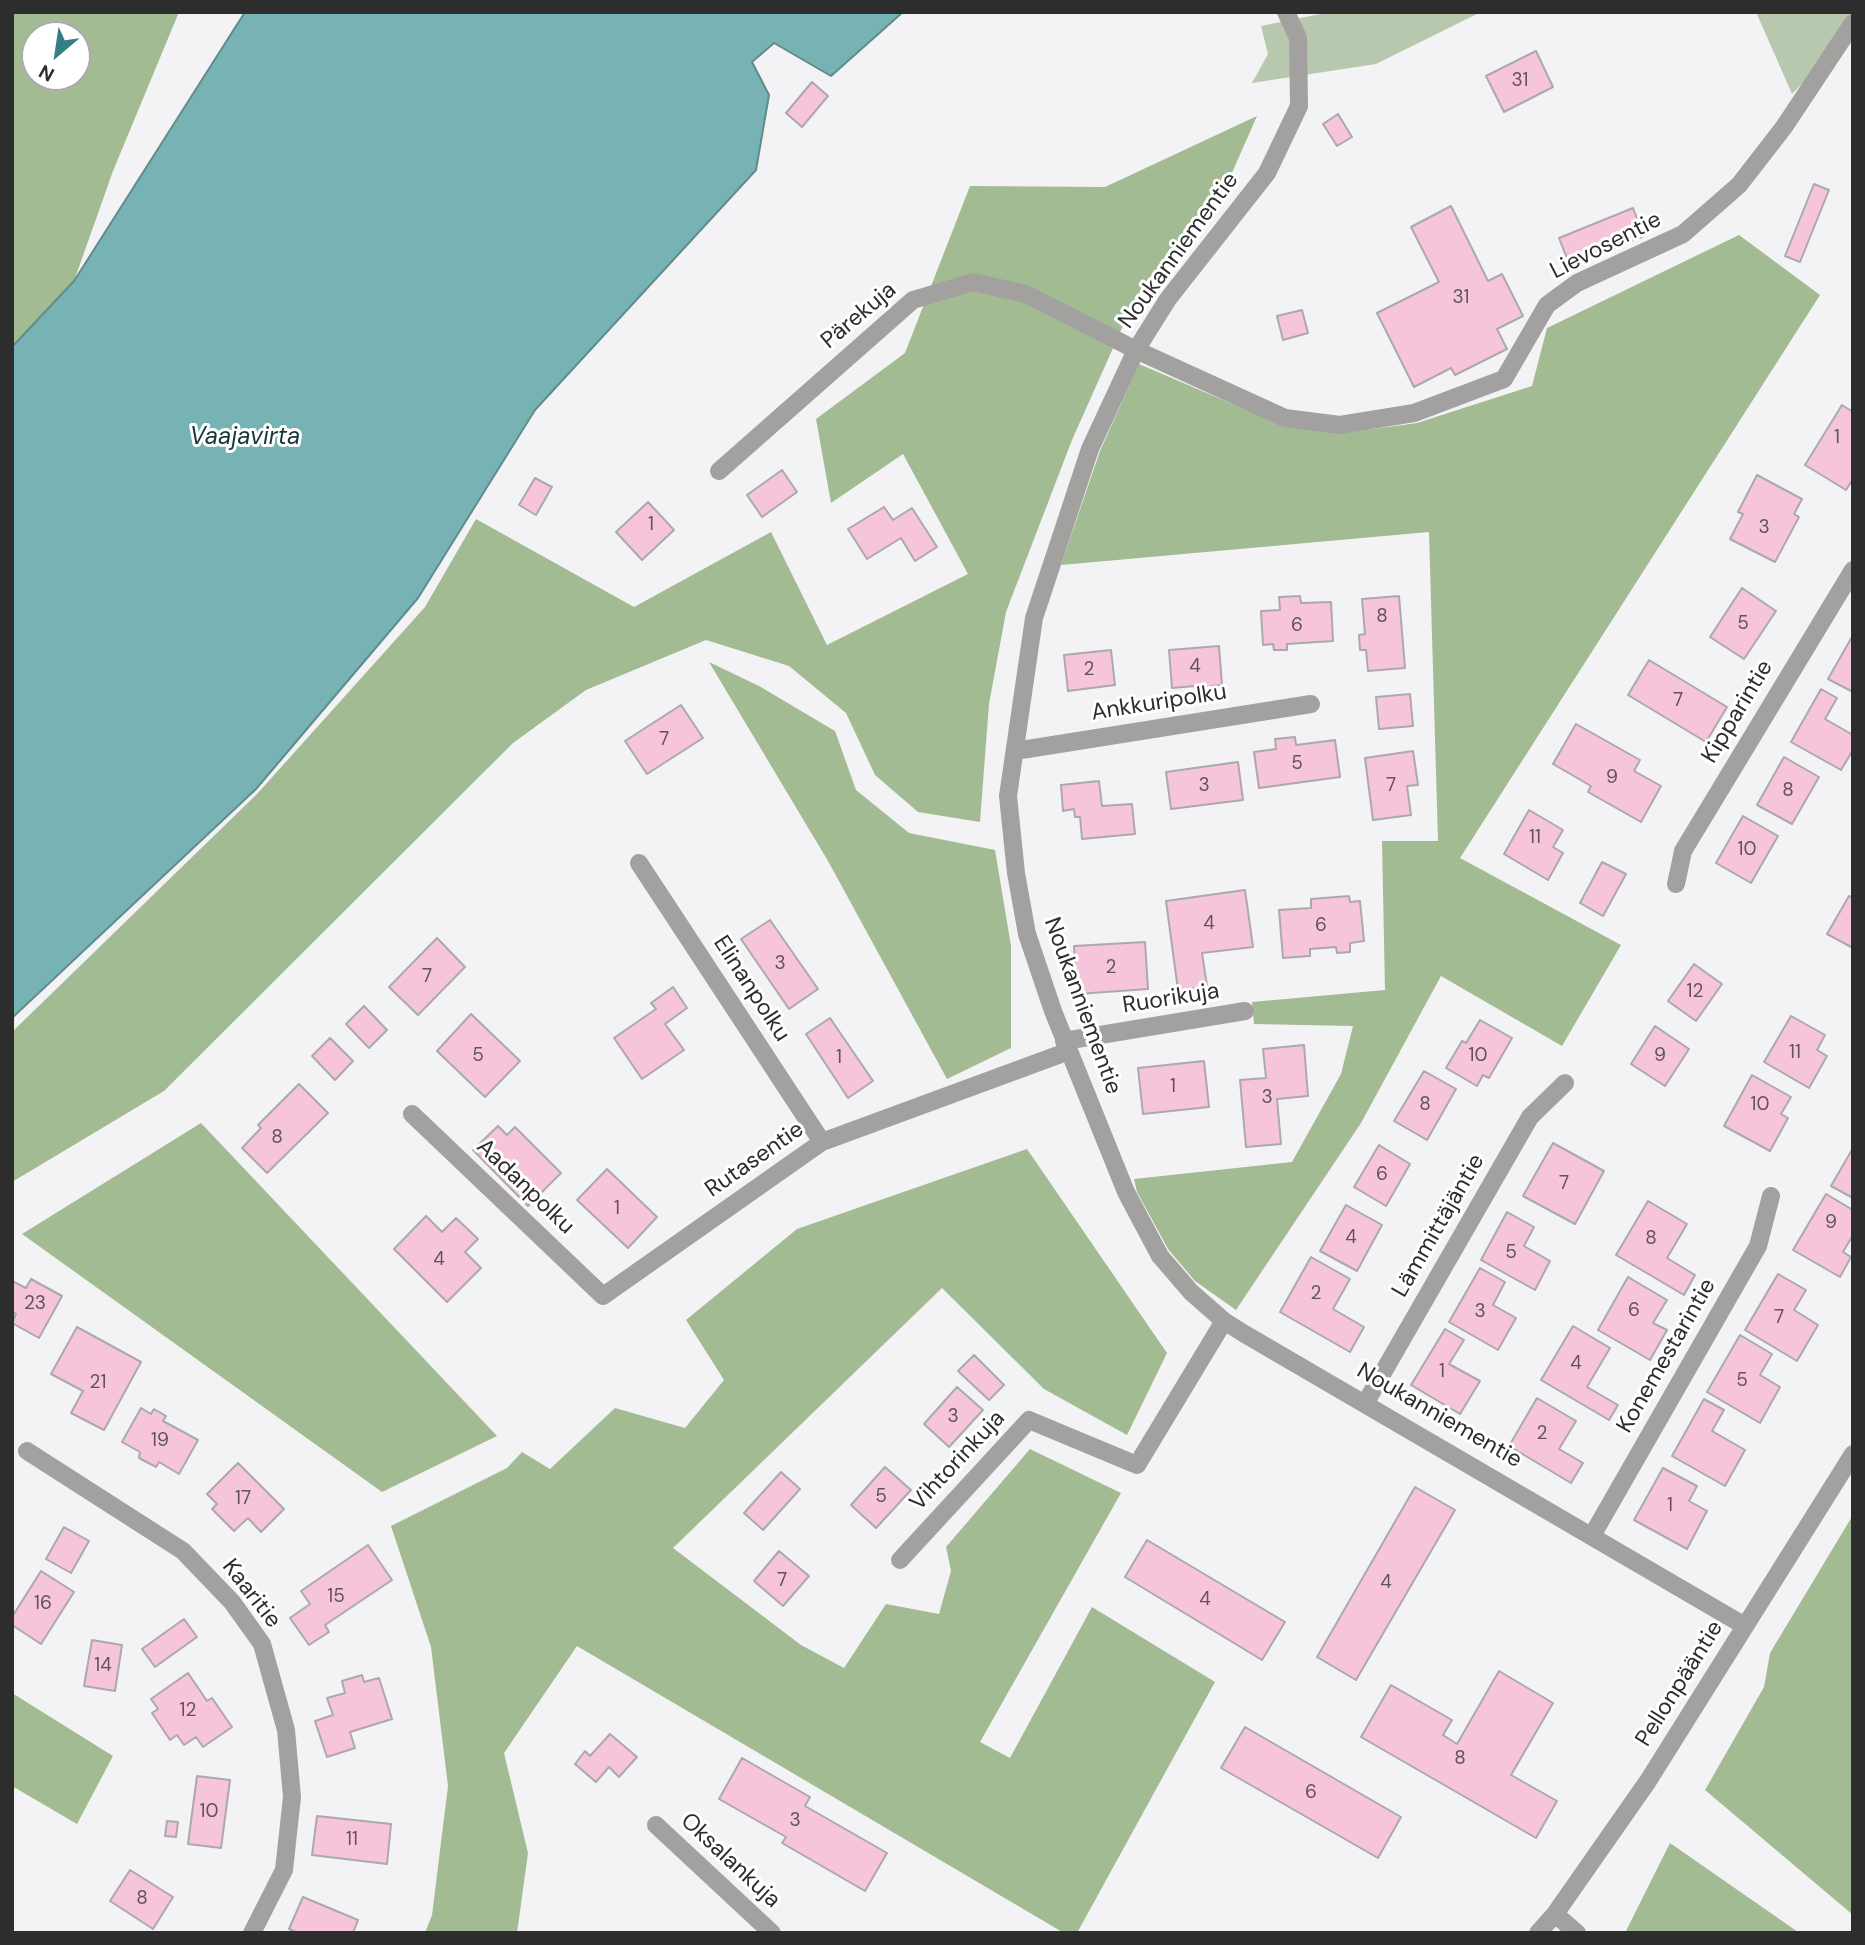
<!DOCTYPE html>
<html>
<head>
<meta charset="utf-8">
<style>
  body { margin:0 }
  #map { position:relative; width:1865px; height:1945px; overflow:hidden; background:#f3f3f5; font-family:"DM Sans",sans-serif }
  canvas { display:block }
  .frame { position:absolute; inset:0; border:14px solid #2d2d2e; pointer-events:none }
  .north { position:absolute; left:21px; top:21px; width:70px; height:70px; box-sizing:border-box; background:#fff; border:2px solid #ababab; border-radius:50%; rotate:209deg; font-size:19px; font-weight:700; line-height:28px; text-align:center; color:#2d2d2e }
  .north::after { content:''; display:block; margin:auto; width:24px; height:32px; background:#367e86; clip-path:polygon(50% 0,100% 100%,50% 72%,0 100%) }
</style>
</head>
<body>
<div id="map">
<canvas width="1865" height="1945"></canvas>
<div class="frame"></div>
<div class="north">N</div>
</div>
<script>
const ctx = document.querySelector('canvas').getContext('2d');
ctx.lineJoin = 'round';
function fill(path, color) {
  ctx.fillStyle = color;
  ctx.fill(path, 'evenodd');
}
function poly(rows) {
  const path = new Path2D();
  for (const r of rows) {
    path.moveTo(r[0], r[1]);
    for (let i = 2; i < r.length; i += 2) path.lineTo(r[i], r[i + 1]);
  }
  return path;
}
function trace(path, color, width, dash) {
  ctx.strokeStyle = color;
  ctx.lineWidth = width;
  ctx.lineCap = dash ? 'butt' : 'round';
  ctx.setLineDash(dash || []);
  ctx.stroke(path);
}
function write(font, color, halo, rows, align = 'center') {
  ctx.font = font + ' "DM Sans",sans-serif';
  ctx.lineWidth = 6;
  ctx.setLineDash([]);
  ctx.textBaseline = 'middle';
  ctx.strokeStyle = halo;
  ctx.fillStyle = color;
  for (const [text, x, y, turn = 0] of rows) {
    ctx.save();
    ctx.translate(x, y);
    ctx.rotate((+turn || 0) * Math.PI / 180);
    ctx.textAlign = isNaN(turn) ? turn : align;
    if (halo) ctx.strokeText(text, 0, 0);
    ctx.fillText(text, 0, 0);
    ctx.restore();
  }
}
const green = poly([
  [1330,12,1481,12,1376,64,1252,83,1268,54,1261,26],
  [1756,12,1853,12,1853,31,1792,94]
]);
const forest = poly([
  [12,12,179,12,113,171,74,281,12,347],
  [35,35,77,35,77,77,35,77],
  [1257,116,1231,175,1134,301,1072,440,1006,612,989,704,980,822,918,812,875,775,846,713,789,666,706,640,586,690,513,743,164,1091,12,1182,12,1032,257,794,425,607,476,519,634,607,771,532,827,645,968,574,903,454,831,503,816,419,905,353,970,186,1105,187],
  [1739,235,1820,295,1460,858,1621,945,1562,1046,1441,976,1361,1123,1236,1310,1195,1281,1168,1249,1137,1192,1134,1179,1292,1162,1341,1074,1353,1026,1254,1024,1252,1002,1385,990,1382,841,1438,841,1429,532,1061,565,1100,451,1139,364,1284,426,1343,433,1417,423,1532,386,1547,328],
  [709,662,759,686,835,731,856,790,909,833,995,850,1011,946,1011,1048,947,1079,828,861],
  [201,1123,497,1436,382,1492,22,1234],
  [1027,1149,1167,1353,1127,1435,1044,1389,942,1288,673,1548,801,1645,844,1668,886,1604,939,1614,951,1571,946,1547,1030,1449,1121,1493,980,1742,1010,1758,1092,1607,1215,1682,1077,1933,1064,1933,577,1646,504,1753,528,1853,517,1933,425,1933,432,1915,448,1786,431,1647,391,1526,507,1468,522,1452,550,1469,615,1408,685,1428,724,1380,686,1320,797,1229],
  [1853,1515,1853,1915,1705,1790,1764,1687,1770,1653],
  [12,1693,113,1756,77,1824,12,1786],
  [1670,1843,1798,1932,1800,1933,1625,1933]
]);
const water = poly([
  [245,12,903,12,831,76,774,43,752,62,769,95,756,170,535,410,418,598,256,789,12,1018,12,347,74,281,245,12]
]);
const building = poly([
  [1536,51,1553,87,1504,112,1486,76,1536,51],
  [812,82,828,96,802,127,786,113,812,82],
  [1338,114,1352,137,1337,146,1323,124,1338,114],
  [1814,184,1829,190,1800,262,1785,256,1814,184],
  [1451,206,1488,281,1502,274,1523,316,1497,329,1507,349,1455,375,1451,368,1414,387,1377,313,1439,282,1411,227,1451,206],
  [1633,208,1644,236,1570,266,1559,238,1633,208],
  [1302,310,1308,333,1283,340,1277,316,1302,310],
  [1842,405,1853,412,1853,479,1846,490,1805,465,1842,405],
  [782,470,797,492,762,517,747,495,782,470],
  [1757,475,1802,499,1794,514,1799,517,1775,562,1730,539,1743,514,1738,512,1757,475],
  [535,478,552,487,536,515,519,505,535,478],
  [648,502,674,530,642,560,616,532,648,502],
  [884,507,893,520,912,508,937,547,915,561,901,538,867,559,848,529,884,507],
  [1742,588,1776,611,1744,659,1710,637,1742,588],
  [1300,596,1301,603,1331,602,1333,641,1287,644,1287,650,1274,650,1273,644,1263,645,1261,611,1280,610,1279,597,1300,596],
  [1399,596,1405,668,1368,671,1366,650,1360,650,1359,635,1365,634,1362,599,1399,596],
  [1853,635,1853,692,1828,679,1853,635],
  [1219,646,1222,685,1212,686,1211,692,1196,693,1195,686,1172,688,1169,650,1219,646],
  [1111,650,1115,685,1068,691,1064,655,1111,650],
  [1649,660,1727,707,1706,742,1628,695,1649,660],
  [1821,689,1837,698,1825,719,1853,735,1853,750,1841,770,1791,742,1821,689],
  [1410,694,1413,726,1379,729,1376,697,1410,694],
  [681,705,703,738,647,774,625,741,681,705],
  [1576,724,1640,760,1634,771,1661,786,1641,822,1588,792,1591,786,1553,764,1576,724],
  [1295,737,1296,745,1335,740,1340,777,1259,788,1254,752,1276,749,1275,739,1295,737],
  [1413,751,1418,785,1407,786,1411,815,1373,820,1365,758,1413,751],
  [1784,757,1819,777,1792,824,1757,805,1784,757],
  [1238,762,1243,800,1171,809,1166,772,1238,762],
  [1099,781,1102,806,1132,804,1135,834,1082,839,1080,817,1075,817,1074,809,1063,811,1061,785,1099,781],
  [1529,810,1563,830,1553,847,1563,853,1548,880,1504,854,1529,810],
  [1743,816,1778,836,1751,883,1716,863,1743,816],
  [1602,862,1626,874,1603,916,1580,903,1602,862],
  [1245,890,1253,947,1202,953,1207,986,1178,990,1166,901,1245,890],
  [1349,896,1350,902,1360,901,1364,941,1350,943,1350,952,1337,953,1336,947,1310,949,1310,956,1283,958,1279,910,1311,908,1311,899,1349,896],
  [1849,896,1853,898,1853,948,1827,934,1849,896],
  [770,920,818,989,789,1009,741,939,770,920],
  [437,938,465,967,418,1015,389,987,437,938],
  [1145,942,1148,989,1077,994,1074,946,1145,942],
  [1694,964,1722,984,1696,1021,1668,1001,1694,964],
  [673,987,687,1008,665,1024,684,1050,642,1079,614,1038,656,1009,651,1003,673,987],
  [364,1006,387,1030,369,1048,346,1024,364,1006],
  [471,1014,520,1061,485,1097,437,1051,471,1014],
  [1791,1016,1825,1035,1817,1050,1827,1056,1809,1088,1764,1062,1791,1016],
  [830,1018,873,1081,848,1098,806,1034,830,1018],
  [1480,1020,1512,1038,1489,1078,1483,1075,1477,1086,1446,1068,1462,1041,1466,1043,1480,1020],
  [1655,1026,1689,1049,1665,1086,1631,1064,1655,1026],
  [330,1038,353,1061,335,1080,312,1056,330,1038],
  [1304,1045,1308,1096,1277,1099,1281,1144,1246,1147,1240,1080,1266,1078,1263,1049,1304,1045],
  [1204,1061,1209,1107,1143,1114,1138,1068,1204,1061],
  [1424,1071,1456,1089,1427,1140,1394,1121,1424,1071],
  [1752,1075,1791,1097,1781,1114,1788,1118,1770,1151,1724,1126,1752,1075],
  [299,1084,328,1113,267,1173,242,1148,261,1128,258,1125,299,1084],
  [498,1126,507,1135,515,1127,561,1173,528,1206,473,1150,498,1126],
  [1553,1143,1604,1171,1575,1224,1523,1196,1553,1143],
  [1379,1145,1410,1164,1386,1206,1354,1187,1379,1145],
  [1853,1148,1853,1198,1831,1186,1853,1148],
  [607,1169,657,1217,628,1248,577,1200,607,1169],
  [1826,1194,1853,1210,1853,1235,1843,1252,1851,1257,1840,1277,1793,1250,1826,1194],
  [1648,1201,1687,1224,1667,1258,1695,1275,1684,1295,1616,1255,1648,1201],
  [1346,1205,1382,1225,1357,1271,1320,1251,1346,1205],
  [1507,1212,1534,1227,1524,1246,1550,1261,1535,1290,1481,1260,1507,1212],
  [426,1216,442,1232,456,1218,478,1239,465,1252,481,1268,447,1302,394,1249,426,1216],
  [1311,1257,1350,1279,1333,1309,1364,1327,1350,1352,1280,1312,1311,1257],
  [1480,1268,1505,1282,1493,1305,1516,1318,1498,1350,1449,1322,1480,1268],
  [1778,1274,1806,1290,1794,1310,1818,1325,1797,1361,1745,1330,1778,1274],
  [1628,1277,1667,1300,1653,1323,1667,1330,1650,1360,1598,1330,1628,1277],
  [31,1279,62,1296,39,1338,12,1323,16,1314,12,1312,12,1281,26,1288,31,1279],
  [1573,1326,1610,1348,1587,1387,1618,1405,1609,1420,1541,1380,1573,1326],
  [77,1327,141,1362,104,1430,71,1413,83,1391,51,1374,77,1327],
  [1445,1329,1464,1340,1449,1364,1480,1381,1460,1414,1411,1385,1445,1329],
  [1740,1335,1772,1354,1760,1375,1780,1387,1760,1423,1707,1392,1740,1335],
  [974,1355,1004,1385,989,1400,958,1371,974,1355],
  [957,1387,983,1410,949,1447,924,1424,957,1387],
  [1537,1398,1576,1421,1559,1449,1583,1463,1571,1483,1509,1446,1537,1398],
  [1704,1399,1724,1410,1712,1431,1745,1450,1725,1486,1672,1456,1704,1399],
  [141,1408,151,1414,154,1409,166,1416,163,1421,198,1440,179,1474,159,1462,156,1467,139,1458,140,1452,122,1442,141,1408],
  [238,1463,284,1509,261,1532,248,1518,234,1531,212,1509,217,1504,207,1494,238,1463],
  [885,1467,911,1490,876,1528,851,1505,885,1467],
  [1663,1468,1697,1486,1689,1501,1707,1511,1687,1549,1634,1520,1663,1468],
  [781,1472,800,1489,763,1530,744,1513,781,1472],
  [1415,1487,1455,1510,1356,1680,1317,1657,1415,1487],
  [64,1527,89,1541,71,1573,46,1559,64,1527],
  [1147,1540,1285,1622,1262,1660,1125,1577,1147,1540],
  [368,1545,392,1580,325,1625,329,1632,309,1645,290,1618,310,1604,301,1591,368,1545],
  [779,1551,809,1576,783,1606,754,1581,779,1551],
  [41,1571,74,1592,41,1644,12,1625,12,1617,41,1571],
  [184,1619,197,1637,155,1667,142,1649,184,1619],
  [92,1640,122,1645,115,1691,84,1686,92,1640],
  [1499,1671,1553,1703,1511,1775,1557,1801,1536,1838,1361,1737,1391,1685,1452,1720,1443,1735,1457,1744,1499,1671],
  [188,1673,207,1701,212,1698,232,1727,203,1747,196,1737,184,1745,177,1735,170,1740,152,1713,158,1709,151,1699,188,1673],
  [362,1675,364,1682,379,1678,392,1719,350,1732,355,1748,327,1757,315,1721,333,1715,327,1698,345,1693,342,1681,362,1675],
  [1245,1727,1401,1817,1378,1858,1221,1768,1245,1727],
  [610,1734,637,1757,619,1777,609,1767,596,1782,575,1764,585,1751,590,1756,610,1734],
  [742,1758,810,1797,805,1806,887,1853,865,1891,782,1843,786,1837,719,1799,742,1758],
  [197,1776,230,1780,221,1848,188,1844,197,1776],
  [317,1816,391,1824,387,1864,312,1855,317,1816],
  [167,1821,178,1822,176,1837,165,1836,167,1821],
  [130,1870,173,1897,153,1929,110,1901,130,1870],
  [303,1897,358,1920,353,1933,298,1933,289,1929,303,1897]
]);
const minor = poly([
  [1286,12,1298,38,1299,106,1267,173,1168,299,1136,350,1090,449,1034,618,1008,796,1016,873,1027,934,1053,1011,1126,1192,1160,1256,1191,1292,1224,1321,1243,1333,1745,1626],
  [719,471,913,300,973,282,1026,294,1136,350,1285,418,1340,425,1414,413,1504,379,1547,305,1577,283,1683,234,1739,185,1784,127,1853,23],
  [1015,751,1311,704],
  [639,863,822,1142],
  [1676,884,1683,851,1853,570],
  [1064,1041,1245,1011],
  [412,1114,603,1296,822,1142,1069,1051],
  [1366,1402,1530,1117,1565,1083],
  [27,1451,183,1551,232,1602,262,1644,286,1730,292,1797,284,1870,252,1933],
  [1593,1534,1758,1246,1771,1196],
  [900,1560,1029,1420,1137,1465,1224,1321],
  [656,1825,772,1933],
  [1555,1914,1577,1933],
  [1538,1933,1555,1914,1648,1781,1853,1454]
]);
const numberNames = [
  ["31",1520,81],
  ["31",1461,298],
  ["1",1837,438],
  ["1",651,525],
  ["3",1764,528],
  ["8",1382,617],
  ["5",1743,624],
  ["6",1297,626],
  ["4",1195,667],
  ["2",1089,670],
  ["7",1678,701],
  ["7",664,740],
  ["5",1297,764],
  ["9",1612,778],
  ["3",1204,786],
  ["7",1391,786],
  ["8",1788,791],
  ["11",1535,838],
  ["10",1747,850],
  ["4",1209,924],
  ["6",1321,926],
  ["3",780,964],
  ["2",1111,968],
  ["7",427,977],
  ["12",1695,992],
  ["11",1795,1053],
  ["5",478,1056],
  ["10",1478,1056],
  ["9",1660,1056],
  ["1",839,1058],
  ["1",1173,1087],
  ["3",1267,1098],
  ["8",1425,1105],
  ["10",1760,1105],
  ["8",277,1138],
  ["6",1382,1175],
  ["7",1564,1184],
  ["1",617,1209],
  ["9",1831,1223],
  ["4",1351,1238],
  ["8",1651,1239],
  ["5",1511,1253],
  ["4",439,1260],
  ["2",1316,1294],
  ["23",35,1304],
  ["6",1634,1311],
  ["3",1480,1312],
  ["7",1779,1318],
  ["4",1576,1364],
  ["1",1442,1372],
  ["5",1742,1381],
  ["21",98,1383],
  ["3",953,1417],
  ["2",1542,1434],
  ["19",160,1441],
  ["5",881,1497],
  ["17",243,1499],
  ["1",1670,1506],
  ["7",782,1581],
  ["4",1386,1583],
  ["15",336,1597],
  ["4",1205,1600],
  ["16",43,1604],
  ["14",103,1666],
  ["12",188,1711],
  ["8",1460,1759],
  ["6",1311,1793],
  ["10",209,1812],
  ["3",795,1821],
  ["11",352,1840],
  ["8",142,1899]
];
const streetNames = [
  ["Lievosentie",1606,246,-27],
  ["Noukanniementie",1179,251,-54],
  ["Pärekuja",859,316,-40],
  ["Ankkuripolku",1159,703,-9],
  ["Kipparintie",1738,712,-59],
  ["Elinanpolku",751,989,57],
  ["Ruorikuja",1171,999,-9],
  ["Noukanniementie",1082,1006,70],
  ["Rutasentie",755,1160,-35],
  ["Aadanpolku",525,1187,44],
  ["Lämmittäjäntie",1439,1226,-60],
  ["Konemestarintie",1667,1356,-60],
  ["Noukanniementie",1439,1416,30],
  ["Vihtorinkuja",958,1461,-47],
  ["Kaaritie",251,1594,52],
  ["Pellonpääntie",1680,1684,-58],
  ["Oksalankuja",730,1861,43]
];
const waterNames = [
  ["Vaajavirta",245,438]
];
fill(green, '#b8c8ae');
fill(forest, '#a2bb92');
fill(water, '#77b3b5');
trace(water, '#618b8c', 2);
fill(building, '#f7c5db');
trace(building, '#aba9aa', 2);
trace(minor, '#a2a1a0', 18);
write('19px', '#605359', null, numberNames);
write('23px', '#2d2d2e', '#fff', streetNames);
write('italic 24px', '#173637', '#fff', waterNames);
</script>
</body>
</html>
